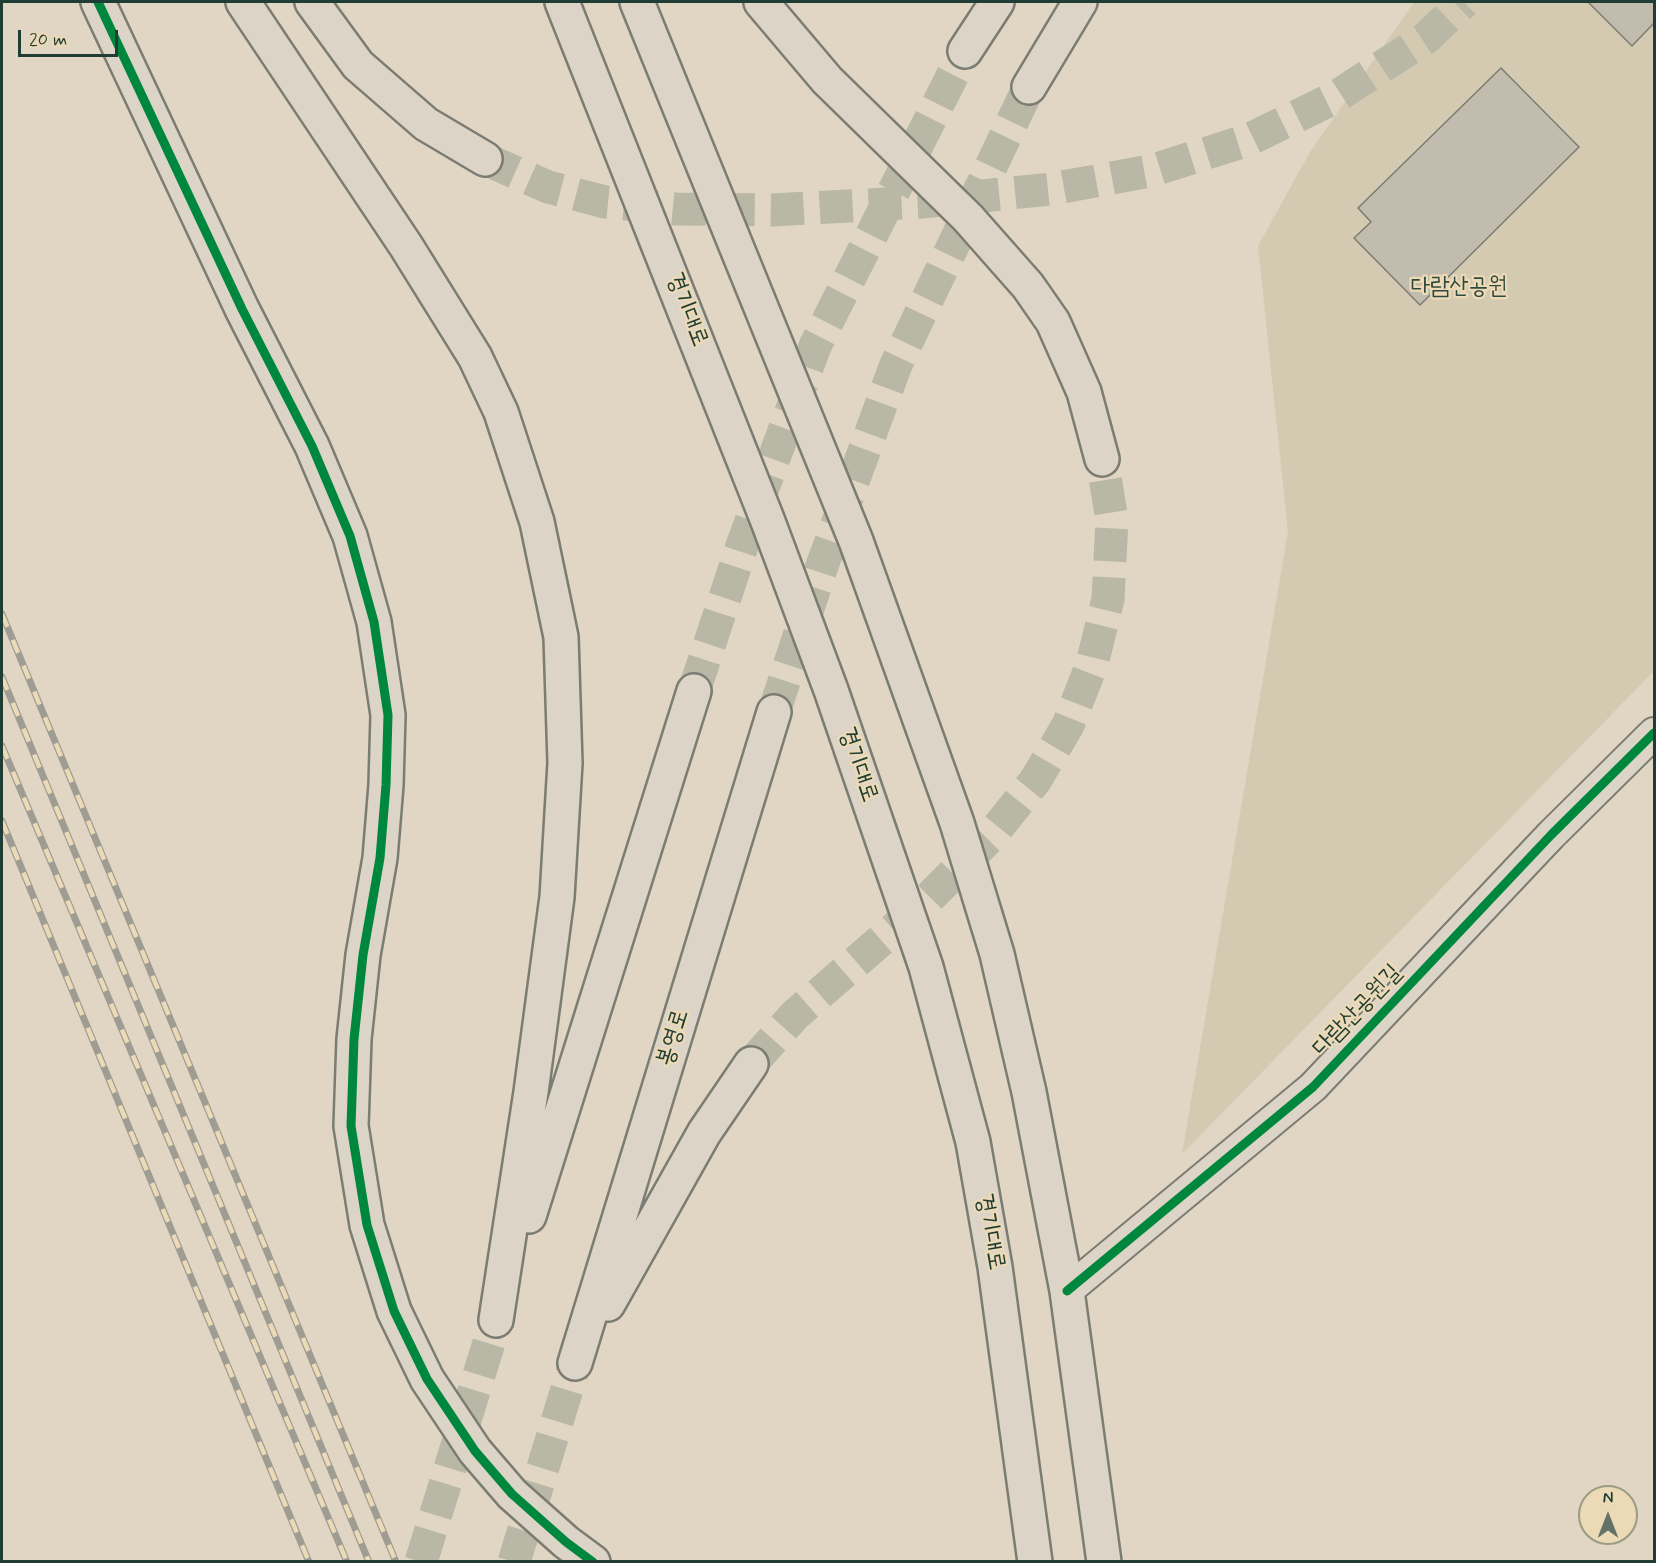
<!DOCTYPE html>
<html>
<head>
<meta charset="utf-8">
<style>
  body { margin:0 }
  #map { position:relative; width:1656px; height:1563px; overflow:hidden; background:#e0d6c3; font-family:Mynerve,sans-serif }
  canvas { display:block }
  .frame { position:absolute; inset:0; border:3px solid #1f3d34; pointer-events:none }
  .north { position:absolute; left:1578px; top:1485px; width:60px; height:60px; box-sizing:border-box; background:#ecdab7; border:2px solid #9a9b83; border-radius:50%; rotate:0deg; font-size:16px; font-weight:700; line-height:24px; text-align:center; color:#1f3d34 }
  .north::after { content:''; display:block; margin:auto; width:21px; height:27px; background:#637366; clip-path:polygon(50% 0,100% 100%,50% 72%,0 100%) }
  .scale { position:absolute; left:18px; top:30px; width:100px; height:27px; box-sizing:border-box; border:3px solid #1f3d34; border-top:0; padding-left:8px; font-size:18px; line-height:21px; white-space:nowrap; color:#1f3d34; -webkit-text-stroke:4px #ecdab7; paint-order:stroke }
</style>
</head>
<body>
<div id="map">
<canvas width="1656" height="1563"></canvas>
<div class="frame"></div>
<div class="north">N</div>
<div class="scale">20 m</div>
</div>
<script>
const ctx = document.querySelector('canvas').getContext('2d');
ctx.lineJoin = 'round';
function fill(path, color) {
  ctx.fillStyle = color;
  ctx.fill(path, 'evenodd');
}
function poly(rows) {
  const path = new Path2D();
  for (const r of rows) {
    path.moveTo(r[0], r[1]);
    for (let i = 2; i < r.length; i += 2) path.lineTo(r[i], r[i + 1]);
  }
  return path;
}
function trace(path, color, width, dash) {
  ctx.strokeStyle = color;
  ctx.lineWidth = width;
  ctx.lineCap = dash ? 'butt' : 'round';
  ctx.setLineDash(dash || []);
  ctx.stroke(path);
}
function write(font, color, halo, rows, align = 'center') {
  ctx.font = font + ' Mynerve,"Poor Story",sans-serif';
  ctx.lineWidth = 4.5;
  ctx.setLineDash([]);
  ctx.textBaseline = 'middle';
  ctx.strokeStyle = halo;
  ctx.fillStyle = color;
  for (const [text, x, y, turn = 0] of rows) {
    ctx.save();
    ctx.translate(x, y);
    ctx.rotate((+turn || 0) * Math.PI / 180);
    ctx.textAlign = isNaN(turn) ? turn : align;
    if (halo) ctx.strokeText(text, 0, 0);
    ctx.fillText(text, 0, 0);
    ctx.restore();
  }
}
const green = poly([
  [1414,2,1654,2,1654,671,1182,1154,1288,532,1258,246,1310,152]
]);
const building = poly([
  [1588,2,1654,2,1654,23,1632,46,1588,2],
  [1501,68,1579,147,1420,305,1354,238,1371,222,1358,208,1501,68]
]);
const primaryTunnel = poly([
  [485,159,548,187,605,202,676,209,773,210,922,202,1052,189,1150,171,1248,140,1334,98,1426,38,1464,2]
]);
const trunkTunnel = poly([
  [694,691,743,543,815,346,965,51],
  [774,712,823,563,895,367,1029,87],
  [751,1064,795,1015,925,902,990,837,1035,781,1068,725,1092,664,1108,599,1112,520,1102,459],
  [421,1562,496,1320],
  [514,1562,575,1363]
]);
const minor = poly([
  [1067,1291,1313,1087,1551,835,1654,733]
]);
const tertiary = poly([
  [98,2,242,309,312,446,350,536,374,622,388,715,386,785,380,858,363,955,354,1039,351,1126,367,1225,394,1311,427,1379,475,1451,512,1494,566,1542,593,1562]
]);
const primary = poly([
  [312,2,358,65,426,124,485,159],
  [562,2,767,519,831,690,926,967,973,1142,995,1267,1035,1562],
  [637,2,856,541,957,823,997,954,1029,1092,1067,1291,1104,1562]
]);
const trunk = poly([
  [243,2,406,246,475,357,501,412,537,522,561,637,565,763,557,897,531,1092,496,1320],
  [761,2,827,80,968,218,1028,286,1053,322,1084,392,1102,459],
  [965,51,997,2],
  [1029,87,1080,2],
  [529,1216,694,691],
  [608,1304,704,1133,751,1064],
  [575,1363,774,712]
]);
const rail = poly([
  [2,614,396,1562],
  [2,677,369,1562],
  [2,746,347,1562],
  [2,821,309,1562]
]);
const cycleway = poly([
  [98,2,242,309,312,446,350,536,374,622,388,715,386,785,380,858,363,955,354,1039,351,1126,367,1225,394,1311,427,1379,475,1451,512,1494,566,1542,593,1562],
  [1067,1291,1313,1087,1551,835,1654,733]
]);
const parkNames = [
  ["다람산공원",1459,288]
];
const streetNames = [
  ["경기대로",686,310,69],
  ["경기대로",857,765,71],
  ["다람산공원길",1358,1011,-46],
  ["봉영로",674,1038,-73],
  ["경기대로",989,1232,80]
];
fill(green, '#d4cab1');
fill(building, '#c2bcae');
trace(building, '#7b7c72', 1.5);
trace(primaryTunnel, '#b9b7a6', 33, [33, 16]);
trace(trunkTunnel, '#b9b7a6', 33, [33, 16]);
trace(minor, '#7b7c72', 34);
trace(tertiary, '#7b7c72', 38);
trace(primary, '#7b7c72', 38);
trace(trunk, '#7b7c72', 38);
trace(minor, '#dcd4c7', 30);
trace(tertiary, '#dcd4c7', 33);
trace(primary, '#dcd4c7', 33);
trace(trunk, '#dcd4c7', 33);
trace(rail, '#9f9d93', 7);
trace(rail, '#ecdab7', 4.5, [14]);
trace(cycleway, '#00873e', 9);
write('24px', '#304a3f', '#ecdab7', parkNames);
write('24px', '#1f3d34', '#ecdab7', streetNames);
</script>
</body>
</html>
